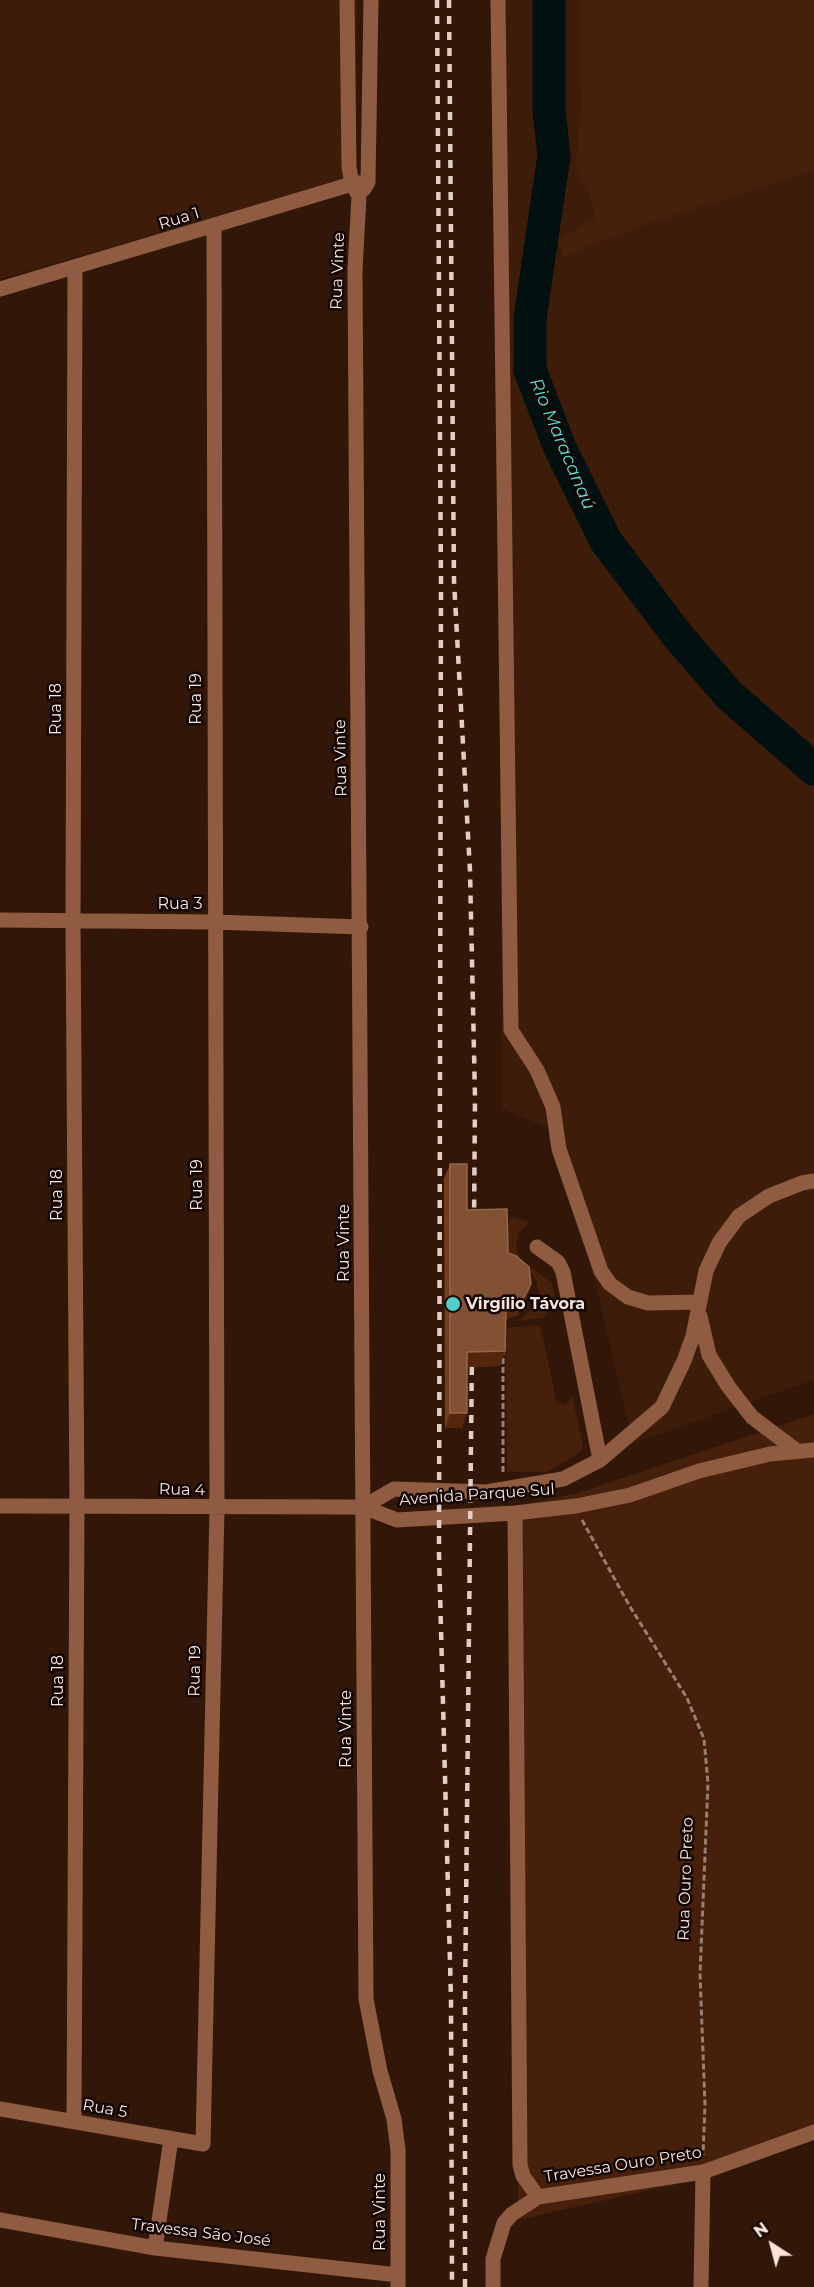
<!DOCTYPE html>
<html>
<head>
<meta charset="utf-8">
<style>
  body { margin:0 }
  #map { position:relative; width:814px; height:2287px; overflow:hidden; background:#321708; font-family:Montserrat,sans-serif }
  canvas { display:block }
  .north { position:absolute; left:742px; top:2215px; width:60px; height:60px; -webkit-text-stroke:4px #110602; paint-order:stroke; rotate:324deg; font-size:16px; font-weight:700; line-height:24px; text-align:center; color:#f9e5dc }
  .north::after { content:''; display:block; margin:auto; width:21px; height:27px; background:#f9e5dc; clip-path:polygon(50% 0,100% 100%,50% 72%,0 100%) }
</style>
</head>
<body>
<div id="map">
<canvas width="814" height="2287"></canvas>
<div class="north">N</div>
</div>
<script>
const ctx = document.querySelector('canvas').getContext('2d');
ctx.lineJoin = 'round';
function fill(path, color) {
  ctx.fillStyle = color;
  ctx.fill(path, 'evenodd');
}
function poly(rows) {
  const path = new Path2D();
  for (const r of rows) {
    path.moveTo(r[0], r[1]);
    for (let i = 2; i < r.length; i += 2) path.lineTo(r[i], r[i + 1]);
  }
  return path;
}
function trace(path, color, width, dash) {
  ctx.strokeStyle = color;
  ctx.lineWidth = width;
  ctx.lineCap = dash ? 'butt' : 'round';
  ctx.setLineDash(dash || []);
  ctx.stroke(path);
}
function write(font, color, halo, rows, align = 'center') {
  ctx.font = font + ' Montserrat,sans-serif';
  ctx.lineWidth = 5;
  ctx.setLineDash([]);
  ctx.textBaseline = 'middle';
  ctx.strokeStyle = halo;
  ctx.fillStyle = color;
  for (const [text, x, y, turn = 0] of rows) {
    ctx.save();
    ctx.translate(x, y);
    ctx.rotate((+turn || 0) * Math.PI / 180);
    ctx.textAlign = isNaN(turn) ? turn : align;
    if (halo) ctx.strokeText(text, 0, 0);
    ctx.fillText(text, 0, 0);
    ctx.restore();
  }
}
const built = poly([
  [0,0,357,0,356,176,0,279],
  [496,0,814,0,814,1380,633,1443,560,1133,502,1109]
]);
const green = poly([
  [579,0,814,0,814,170,636,228,563,257,557,240,595,218,587,189,575,166,581,107],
  [511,1217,529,1222,518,1234,516,1248,521,1260,552,1283,555,1296,544,1318,518,1321,534,1308,538,1296,537,1282,530,1270,504,1256,503,1226,509,1223],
  [540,1325,557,1403,565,1404,572,1397,583,1442,581,1452,547,1472,507,1472,505,1328],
  [814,1414,814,2139,707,2177,518,2220,517,1506,578,1493]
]);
const river = poly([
  [549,0,549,110,554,156,530,318,530,370,560,448,606,541,678,636,729,695,814,769]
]);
const path = poly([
  [503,1472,503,1352],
  [582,1520,629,1605,687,1698,704,1739,708,1783,700,1974,705,2105,703,2155]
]);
const minor = poly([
  [347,0,349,167,352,184,359,196,355,270,366,1999,380,2071,394,2119,398,2150,398,2287],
  [498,0,511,1030,537,1070,553,1107,559,1149,601,1271,610,1284,628,1297,648,1303,699,1302],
  [364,189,368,182,371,0],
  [0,289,352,184,368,182],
  [0,920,214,922,361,927],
  [537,1247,558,1262,563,1272,600,1460],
  [700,1316,709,1355,728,1386,752,1417,797,1451],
  [0,1506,363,1507,397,1520,515,1513,576,1506,630,1495,699,1471,770,1454,814,1450],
  [363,1507,394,1489,486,1492,563,1479,600,1460,662,1407,684,1361,693,1336,706,1271,719,1243,739,1216,769,1196,802,1183,814,1181],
  [515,1513,520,2165,523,2176,538,2197],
  [0,2109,203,2144,217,1508,214,227],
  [74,2122,77,1506,73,922,75,269],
  [0,2220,155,2248,398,2275],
  [155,2248,171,2139],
  [493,2287,493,2259,504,2223,512,2214,538,2197,703,2172,814,2132],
  [701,2287,703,2172]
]);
const rail = poly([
  [437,0,441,583,439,1555,451,1999,452,2287],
  [449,0,454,581,470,871,475,1097,474,1225],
  [465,2287,465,1999,472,1351]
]);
const wall = poly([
  [450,1164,467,1210,508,1253,531,1284,526,1299,517,1315,506,1319,500,1366,467,1367,462,1428,445,1428,444,1179]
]);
const shadedWall = poly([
  [531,1284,526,1299,517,1315,501,1321,506,1306],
  [505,1351,500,1366,461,1367,467,1352],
  [450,1413,467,1413,462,1428,445,1428]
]);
const building = poly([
  [450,1164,467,1164,467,1210,507,1209,508,1253,516,1256,529,1267,531,1284,523,1299,506,1306,505,1351,467,1352,467,1413,450,1413,450,1164]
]);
const markers = [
  [453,1304,8,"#53cdcb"]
];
const streetNames = [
  ["Rua 1",179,219,-17],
  ["Rua Vinte",338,271,-88],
  ["Rua 19",196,699,-90],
  ["Rua 18",56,709,-90],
  ["Rua Vinte",341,758,-91],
  ["Rua 3",180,904],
  ["Rua 19",197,1185,-90],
  ["Rua 18",57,1195,-90],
  ["Rua Vinte",344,1243,-90],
  ["Rua 4",182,1490,1],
  ["Avenida Parque Sul",477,1495,-4],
  ["Rua 19",195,1671,-89],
  ["Rua 18",58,1681,-90],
  ["Rua Vinte",346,1729,-90],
  ["Rua Ouro Preto",686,1879,-88],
  ["Rua 5",105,2109,10],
  ["Travessa Ouro Preto",623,2165,-9],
  ["Rua Vinte",380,2212,-90],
  ["Travessa São José",201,2233,7]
];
const poiNames = [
  ["Virgílio Távora",466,1304]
];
const waterNames = [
  ["Rio Maracanaú",562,444,67]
];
fill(built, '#3d1c09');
fill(green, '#46200b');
trace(river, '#021010', 33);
trace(path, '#977f73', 3, [6, 3]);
trace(minor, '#905c41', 15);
trace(rail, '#e3cec4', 4.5, [8, 8]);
fill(wall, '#743e1d');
fill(shadedWall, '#54270c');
fill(building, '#825032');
trace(building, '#95674c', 1.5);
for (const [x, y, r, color] of markers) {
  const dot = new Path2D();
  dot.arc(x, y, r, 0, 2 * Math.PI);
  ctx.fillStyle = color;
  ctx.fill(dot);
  trace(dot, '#110602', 2);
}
write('16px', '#f9e5dc', '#110602', streetNames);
write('bold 16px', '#f9e5dc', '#110602', poiNames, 'left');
write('italic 18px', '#54dddb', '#110602', waterNames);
</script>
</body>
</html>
